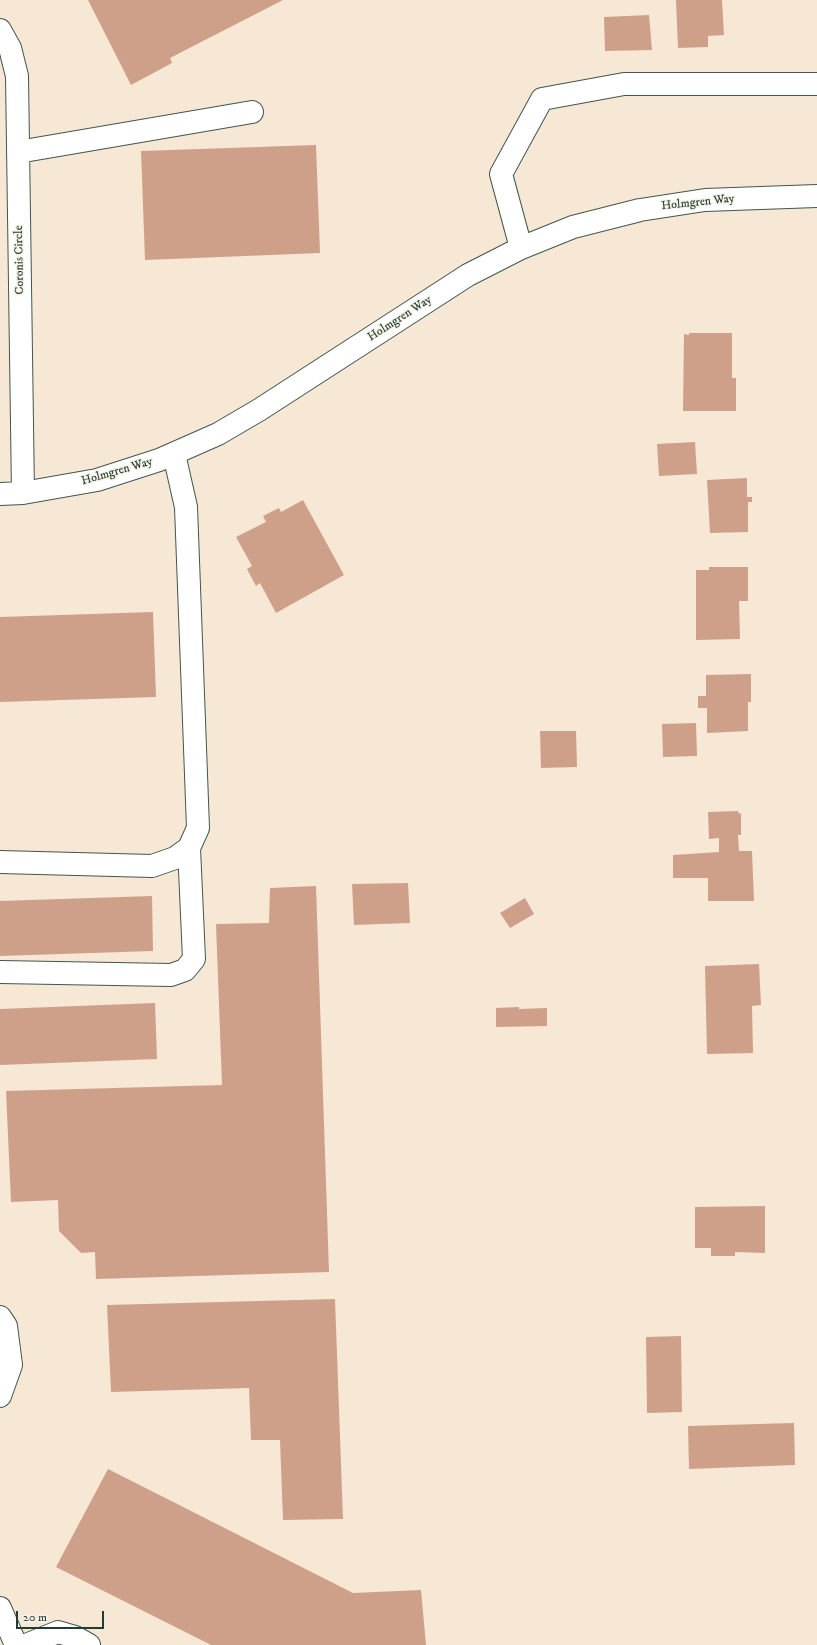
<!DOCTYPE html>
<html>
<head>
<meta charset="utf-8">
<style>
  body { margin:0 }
  #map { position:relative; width:817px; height:1645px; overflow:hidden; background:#f6e8d5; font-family:"IM FELL DW Pica",serif }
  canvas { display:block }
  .scale { position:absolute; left:16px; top:1611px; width:88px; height:18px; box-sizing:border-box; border:2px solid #1f3d34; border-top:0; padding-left:5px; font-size:12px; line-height:14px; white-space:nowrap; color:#1f3d34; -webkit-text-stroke:3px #f7f3e8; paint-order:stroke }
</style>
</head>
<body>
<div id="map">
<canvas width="817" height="1645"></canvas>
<div class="scale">20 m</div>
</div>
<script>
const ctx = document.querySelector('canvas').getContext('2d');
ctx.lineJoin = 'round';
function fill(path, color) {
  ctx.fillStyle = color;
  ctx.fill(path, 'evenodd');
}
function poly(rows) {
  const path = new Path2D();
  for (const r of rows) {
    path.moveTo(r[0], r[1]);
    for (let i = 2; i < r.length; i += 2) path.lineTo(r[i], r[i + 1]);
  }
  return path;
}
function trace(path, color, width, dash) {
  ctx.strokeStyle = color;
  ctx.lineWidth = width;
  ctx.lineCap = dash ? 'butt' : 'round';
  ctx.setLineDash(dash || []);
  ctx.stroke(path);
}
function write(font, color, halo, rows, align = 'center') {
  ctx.font = font + ' "IM FELL DW Pica",serif';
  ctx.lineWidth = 3;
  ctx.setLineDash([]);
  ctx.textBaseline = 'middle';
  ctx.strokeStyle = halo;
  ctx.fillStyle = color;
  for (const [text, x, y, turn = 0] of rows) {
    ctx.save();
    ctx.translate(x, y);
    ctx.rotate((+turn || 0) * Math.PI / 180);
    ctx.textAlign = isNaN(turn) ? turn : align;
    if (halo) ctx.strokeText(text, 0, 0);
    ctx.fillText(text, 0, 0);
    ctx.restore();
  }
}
const building = poly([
  [88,0,283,0,170,58,172,63,131,85],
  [676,0,722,0,724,35,708,36,708,47,678,48],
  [649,15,652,50,605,51,604,17],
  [316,145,320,253,145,260,141,151],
  [689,333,732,333,732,378,736,378,736,411,683,411,684,334,689,335],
  [695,442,697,474,659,476,657,444],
  [747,478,747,497,752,497,752,502,748,502,748,532,710,533,707,480],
  [303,500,344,575,276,613,260,583,256,586,247,569,252,566,236,537,266,522,263,516,279,508,281,512],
  [709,567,748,567,748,601,739,601,740,639,696,640,696,570,709,570],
  [153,612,156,697,0,702,0,617],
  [751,674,751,702,748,702,748,731,707,733,707,708,698,708,698,696,706,696,706,675],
  [696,723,697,756,663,757,662,724],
  [540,731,576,731,577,767,541,768],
  [738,811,739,814,741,813,741,835,738,835,739,851,752,851,754,901,708,901,708,878,673,878,673,855,719,852,719,838,709,839,708,812],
  [408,883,410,923,354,925,352,884],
  [316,886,329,1272,96,1279,95,1252,81,1253,59,1231,58,1200,11,1202,6,1091,222,1085,216,924,269,923,270,888],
  [152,896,153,951,0,956,0,901],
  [525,898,534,914,510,928,500,913],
  [759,964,761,1005,752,1006,753,1053,707,1054,705,966],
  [155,1003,157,1059,0,1065,0,1009],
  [519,1007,519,1009,547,1008,547,1026,496,1027,496,1008],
  [765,1206,765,1253,735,1252,735,1256,711,1256,711,1248,695,1248,695,1207],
  [335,1299,343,1519,283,1520,280,1440,251,1440,249,1388,111,1392,107,1305],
  [681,1336,682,1412,647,1413,646,1337],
  [794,1423,795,1465,689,1469,688,1426],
  [108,1469,353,1593,421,1590,426,1645,211,1645,56,1567]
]);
const minor = poly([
  [0,30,10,48,17,76,23,493],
  [18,152,252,112],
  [521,248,501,174,542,99,624,84,817,84],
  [0,494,23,493,97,480,159,460,218,434,259,410,468,275,521,248,573,227,640,210,705,200,817,196],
  [0,862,152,866,175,858,189,848,198,828,186,507,174,454],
  [0,972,171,975,185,970,194,959,189,848],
  [0,1317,6,1326,11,1365,0,1396],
  [0,1608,16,1645],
  [26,1645,58,1632,75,1637,89,1645]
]);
const streetNames = [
  ["Holmgren Way",698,203,-6],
  ["Coronis Circle",20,260,-91],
  ["Holmgren Way",400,319,-33],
  ["Holmgren Way",117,472,-16]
];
fill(building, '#cea08a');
trace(minor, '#3f574c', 24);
trace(minor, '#fff', 22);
write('12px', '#1f3d34', '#f7f3e8', streetNames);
</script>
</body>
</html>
